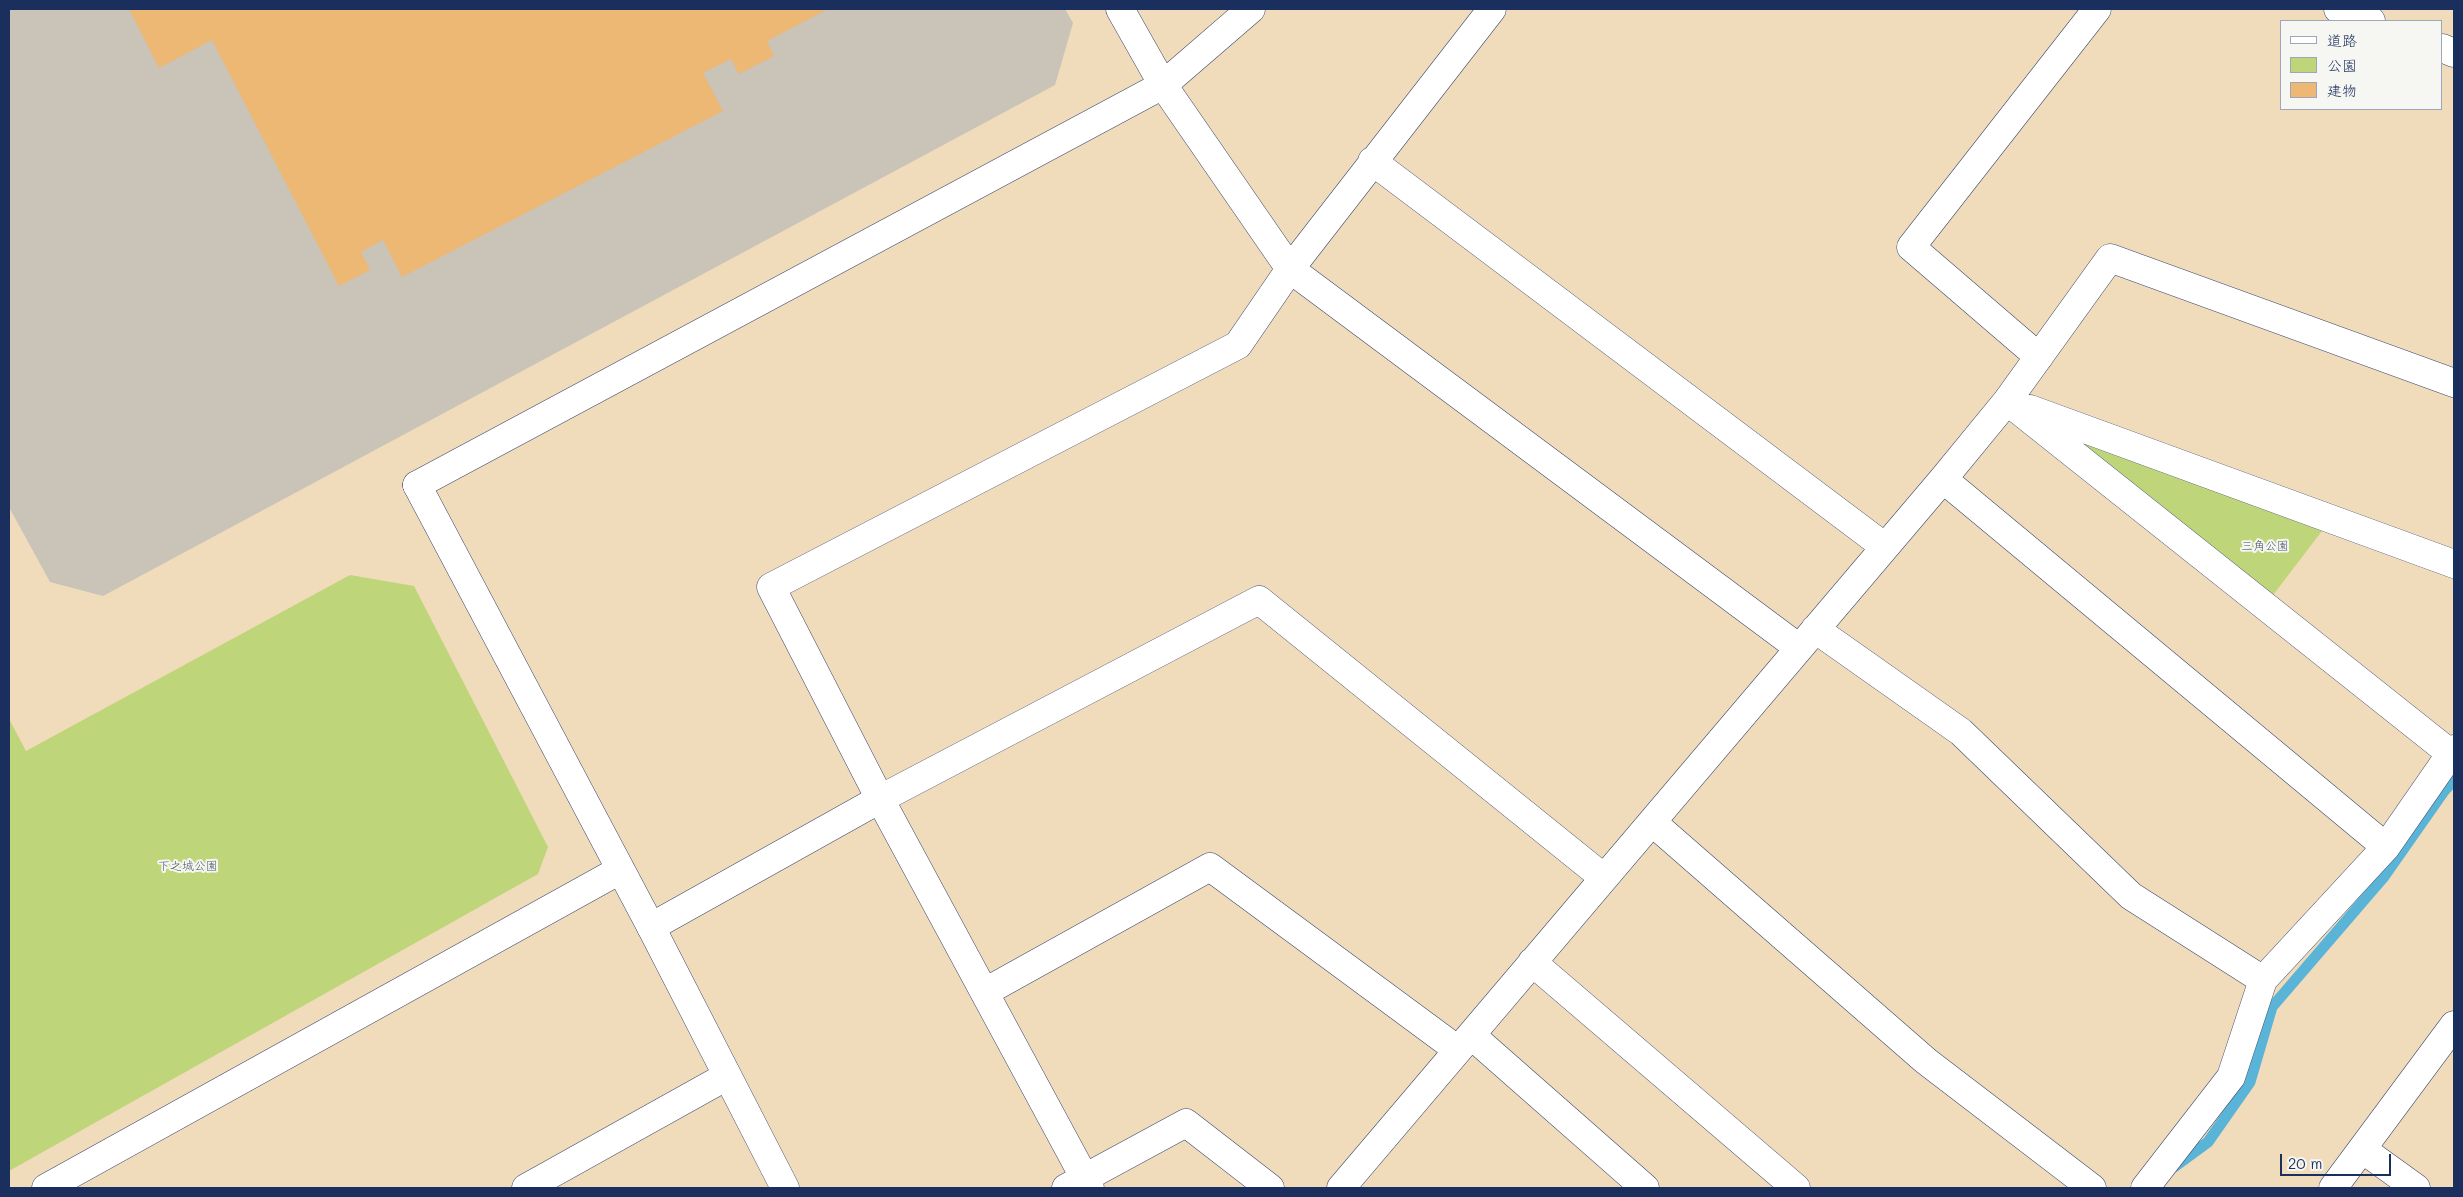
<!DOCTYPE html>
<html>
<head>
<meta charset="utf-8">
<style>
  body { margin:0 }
  #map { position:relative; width:2463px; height:1197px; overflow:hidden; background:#f0dbba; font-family:Mali,"Klee One",sans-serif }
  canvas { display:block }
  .frame { position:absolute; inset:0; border:10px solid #1b2f5e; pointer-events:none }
  .legend { position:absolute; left:2280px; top:20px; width:162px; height:90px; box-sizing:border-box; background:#f6f6f2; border:1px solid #9ea6b7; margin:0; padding:6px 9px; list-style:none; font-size:15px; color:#1b2f5e }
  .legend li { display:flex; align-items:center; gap:10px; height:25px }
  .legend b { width:25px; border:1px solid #9ea6b7 }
  .scale { position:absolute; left:2280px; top:1154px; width:111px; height:22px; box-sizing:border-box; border:2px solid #1b2f5e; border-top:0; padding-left:6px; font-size:15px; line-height:18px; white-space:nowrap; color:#1b2f5e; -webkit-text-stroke:4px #f6f6f2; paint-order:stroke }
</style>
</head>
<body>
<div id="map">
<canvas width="2463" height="1197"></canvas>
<div class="frame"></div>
<ul class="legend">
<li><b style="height:6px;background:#fff"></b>道路</li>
<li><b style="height:14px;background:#bfd579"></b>公園</li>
<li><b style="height:14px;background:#edb873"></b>建物</li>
</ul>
<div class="scale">20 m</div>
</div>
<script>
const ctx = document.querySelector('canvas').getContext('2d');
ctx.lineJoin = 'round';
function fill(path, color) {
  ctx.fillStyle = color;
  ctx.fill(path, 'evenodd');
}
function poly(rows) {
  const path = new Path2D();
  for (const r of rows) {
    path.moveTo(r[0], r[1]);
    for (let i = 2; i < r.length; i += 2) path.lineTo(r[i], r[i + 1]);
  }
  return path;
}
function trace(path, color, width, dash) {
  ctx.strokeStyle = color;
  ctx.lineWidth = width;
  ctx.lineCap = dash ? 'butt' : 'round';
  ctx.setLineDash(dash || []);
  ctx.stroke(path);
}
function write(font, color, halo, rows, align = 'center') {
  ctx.font = font + ' Mali,"Klee One",sans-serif';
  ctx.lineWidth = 4;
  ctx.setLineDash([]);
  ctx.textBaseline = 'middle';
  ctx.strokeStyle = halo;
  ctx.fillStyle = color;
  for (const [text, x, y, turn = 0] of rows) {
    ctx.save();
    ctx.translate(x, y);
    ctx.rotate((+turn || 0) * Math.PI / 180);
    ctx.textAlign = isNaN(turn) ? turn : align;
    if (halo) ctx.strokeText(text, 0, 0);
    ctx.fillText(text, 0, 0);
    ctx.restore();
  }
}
const industrial = poly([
  [9,9,1065,9,1073,23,1055,85,103,596,50,582,9,507]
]);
const green = poly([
  [2067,434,2322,531,2273,595],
  [350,575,414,586,548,847,538,874,9,1171,9,719,26,751]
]);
const stream = poly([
  [2174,1167,2208,1142,2250,1082,2272,1007,2383,878,2444,791,2454,780]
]);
const building = poly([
  [129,9,828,9,767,41,774,56,739,74,731,59,703,73,723,111,402,277,383,240,361,252,370,270,339,286,212,40,159,68]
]);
const street = poly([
  [1120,9,1163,85,1290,269,1799,648],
  [2338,9,2371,21],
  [2442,48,2454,53],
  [1372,161,1885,547],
  [2039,357,1911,247,2097,9],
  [2007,401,2450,753],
  [2030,409,2454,564],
  [1943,479,2386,847],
  [417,485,1163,85,1251,9],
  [1815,629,1961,732,2131,896,2263,980],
  [1652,822,1926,1061,2092,1188],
  [651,927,880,799,1259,600,1604,878],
  [1532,962,1796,1188],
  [985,992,1210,867,1458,1050],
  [1471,1035,1645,1188],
  [2362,1149,2416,1188],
  [46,1188,620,870],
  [526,1188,727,1076],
  [1066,1188,1186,1123,1270,1188],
  [1090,1188,880,799,771,587,1238,345,1290,269,1492,9],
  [1341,1188,1943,479,2007,401,2110,258,2454,383],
  [2145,1188,2231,1077,2263,980,2386,847,2454,749],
  [2333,1188,2454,1025]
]);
const secondary = poly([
  [417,485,651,927,785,1188]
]);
const parkNames = [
  ["三角公園",2265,546],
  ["下之城公園",188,866]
];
fill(industrial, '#c9c3b8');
fill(green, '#bfd579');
trace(stream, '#59b4d7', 11);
fill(building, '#edb873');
trace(street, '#3b496c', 29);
trace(secondary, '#3b496c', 29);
trace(street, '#fff', 28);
trace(secondary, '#fff', 28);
write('12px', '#445865', '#f6f6f2', parkNames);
</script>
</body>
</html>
